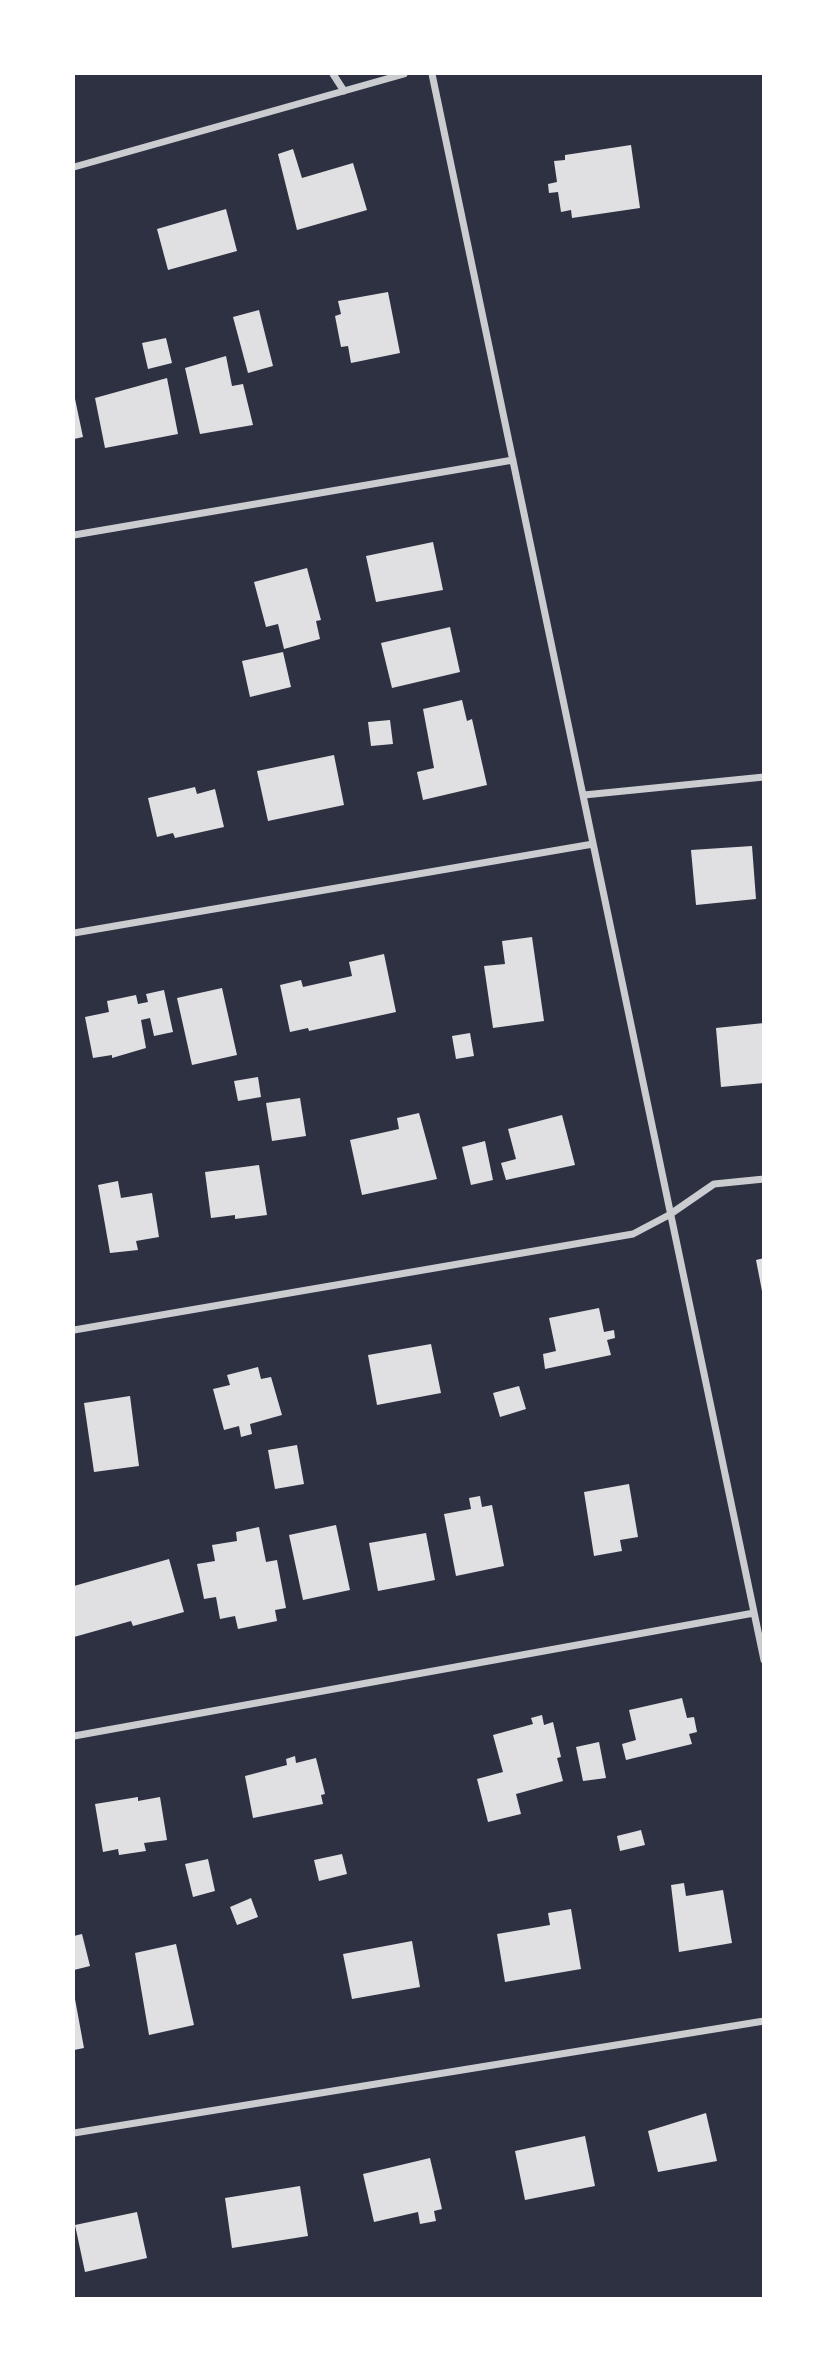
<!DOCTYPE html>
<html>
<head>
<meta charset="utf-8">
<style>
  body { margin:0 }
  #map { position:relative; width:837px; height:2372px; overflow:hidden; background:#2d3142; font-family:"Playfair Display",serif }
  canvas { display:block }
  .frame { position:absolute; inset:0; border:75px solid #fff; pointer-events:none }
</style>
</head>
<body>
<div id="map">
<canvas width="837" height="2372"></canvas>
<div class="frame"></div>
</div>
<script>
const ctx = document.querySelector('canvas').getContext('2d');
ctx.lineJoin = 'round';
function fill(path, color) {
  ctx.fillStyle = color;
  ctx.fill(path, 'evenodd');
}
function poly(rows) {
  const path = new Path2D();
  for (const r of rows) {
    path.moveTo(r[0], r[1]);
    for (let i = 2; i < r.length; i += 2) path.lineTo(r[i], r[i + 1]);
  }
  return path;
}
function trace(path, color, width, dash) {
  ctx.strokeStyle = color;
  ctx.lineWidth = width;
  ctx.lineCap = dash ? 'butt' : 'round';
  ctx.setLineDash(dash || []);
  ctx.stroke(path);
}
const building = poly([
  [631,145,640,208,572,218,571,210,561,212,558,192,549,193,548,184,557,182,554,161,565,160,565,155],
  [293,149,302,178,353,163,367,210,297,230,278,154],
  [226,209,237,251,168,270,157,229],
  [388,292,400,353,351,363,348,346,341,347,335,316,341,314,338,301],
  [259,310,273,366,248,373,233,317],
  [166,338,172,363,148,369,142,343],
  [226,356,232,386,243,384,253,425,200,434,185,368],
  [167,378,178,434,105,448,95,398],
  [74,394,83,437,74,439],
  [433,542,443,590,376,602,366,556],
  [307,568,321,620,316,621,320,639,284,649,278,624,266,627,254,582],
  [450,627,460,672,392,688,381,643],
  [283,652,291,687,250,697,242,661],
  [462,700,467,721,472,719,487,785,423,800,417,772,434,768,423,709],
  [390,720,393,744,371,746,368,722],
  [334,755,344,805,268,821,257,771],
  [195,787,197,794,215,789,224,827,175,838,173,833,157,837,148,798],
  [752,846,756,899,696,905,691,850],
  [532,937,544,1021,493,1028,484,966,505,964,502,941],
  [384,954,396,1012,309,1031,308,1028,290,1032,280,985,301,980,303,987,352,976,349,962],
  [222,988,237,1055,192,1065,177,998],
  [164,990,173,1032,154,1036,150,1018,141,1020,146,1048,112,1058,112,1055,93,1058,85,1017,109,1012,107,1001,136,995,138,1004,148,1002,146,994],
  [764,1023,764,1083,721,1087,716,1028],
  [470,1033,474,1056,456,1059,452,1036],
  [258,1077,261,1097,238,1101,234,1081],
  [300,1098,306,1136,272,1141,266,1103],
  [419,1113,437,1179,362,1195,350,1140,399,1129,397,1118],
  [562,1115,575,1165,506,1180,501,1163,516,1159,508,1129],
  [485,1141,493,1180,471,1185,462,1147],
  [259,1165,267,1215,235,1219,235,1215,211,1218,205,1172],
  [118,1181,121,1198,152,1193,159,1237,136,1241,138,1250,110,1253,98,1185],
  [764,1258,764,1291,762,1291,756,1260],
  [599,1308,604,1332,614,1330,615,1338,607,1340,611,1355,545,1369,543,1354,556,1351,549,1318],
  [431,1344,441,1393,377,1405,368,1355],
  [258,1367,261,1379,271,1377,282,1415,250,1424,252,1434,241,1437,239,1426,224,1430,213,1389,230,1385,227,1375],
  [519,1386,526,1409,500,1417,493,1393],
  [130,1396,139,1466,94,1472,84,1403],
  [297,1445,304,1484,275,1489,268,1450],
  [629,1484,638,1537,620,1540,622,1551,594,1556,584,1492],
  [480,1496,482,1507,492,1505,504,1566,456,1576,444,1514,471,1509,469,1498],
  [336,1525,350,1590,303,1600,289,1535],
  [259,1527,266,1562,277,1560,286,1608,275,1610,277,1621,238,1629,235,1616,220,1619,216,1597,204,1599,197,1564,215,1561,212,1545,237,1541,236,1532],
  [426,1533,435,1580,378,1591,369,1543],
  [169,1559,184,1612,133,1626,131,1621,74,1637,74,1586],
  [682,1698,687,1718,694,1717,697,1732,689,1734,692,1744,626,1760,622,1744,636,1740,629,1710],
  [542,1715,544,1725,553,1722,561,1757,557,1758,563,1781,516,1794,521,1814,488,1822,477,1779,503,1772,493,1735,533,1724,531,1718],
  [599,1742,606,1778,583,1781,576,1747],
  [295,1756,296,1763,316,1758,325,1794,321,1795,323,1804,253,1818,245,1776,287,1765,286,1759],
  [138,1797,138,1801,160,1797,167,1840,144,1843,146,1851,119,1855,118,1849,103,1852,95,1804],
  [641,1830,645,1845,620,1851,617,1836],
  [342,1854,347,1874,319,1881,314,1860],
  [208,1859,215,1891,193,1897,185,1864],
  [684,1883,686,1896,723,1890,732,1943,679,1952,671,1885],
  [251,1898,258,1917,237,1925,230,1907],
  [571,1909,581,1969,505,1982,497,1934,550,1925,548,1913],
  [82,1934,90,1966,74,1970,74,1936],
  [412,1941,420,1987,352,1999,343,1954],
  [176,1944,194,2025,149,2035,135,1953],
  [75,1999,84,2048,74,2050,74,2000],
  [706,2113,717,2161,658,2172,648,2131],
  [585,2136,595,2186,525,2200,515,2151],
  [430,2158,442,2209,434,2211,436,2221,420,2224,418,2212,374,2222,363,2174],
  [300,2186,308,2236,232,2248,225,2198],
  [137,2212,147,2258,85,2272,75,2225]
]);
const minor = poly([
  [333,74,344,91],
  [432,74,764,1660],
  [74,167,404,74],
  [74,535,513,460],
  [584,795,764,777],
  [74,933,593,844],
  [74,1330,633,1234,669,1215,714,1184,764,1179],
  [74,1736,754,1613],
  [74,2133,764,2021]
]);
fill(building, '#e0e0e3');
trace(minor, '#caccd0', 7);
</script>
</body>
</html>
